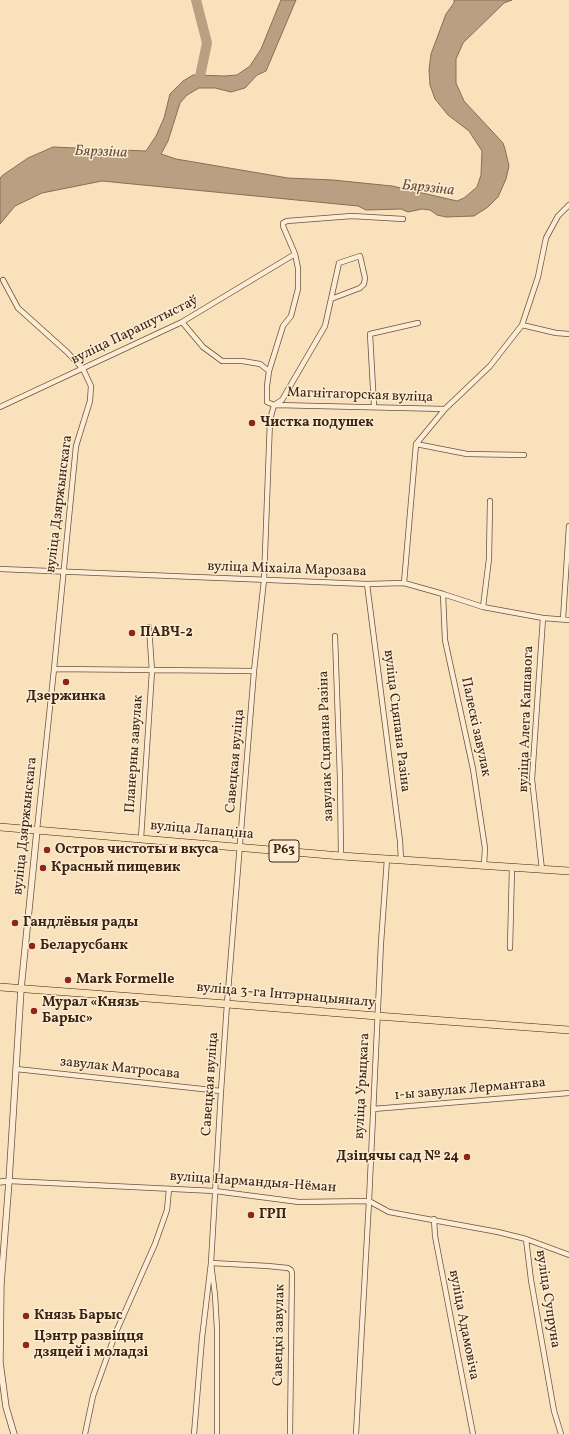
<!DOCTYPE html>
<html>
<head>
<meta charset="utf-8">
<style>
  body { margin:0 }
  canvas { display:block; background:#f9e1bc }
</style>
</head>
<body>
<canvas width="569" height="1434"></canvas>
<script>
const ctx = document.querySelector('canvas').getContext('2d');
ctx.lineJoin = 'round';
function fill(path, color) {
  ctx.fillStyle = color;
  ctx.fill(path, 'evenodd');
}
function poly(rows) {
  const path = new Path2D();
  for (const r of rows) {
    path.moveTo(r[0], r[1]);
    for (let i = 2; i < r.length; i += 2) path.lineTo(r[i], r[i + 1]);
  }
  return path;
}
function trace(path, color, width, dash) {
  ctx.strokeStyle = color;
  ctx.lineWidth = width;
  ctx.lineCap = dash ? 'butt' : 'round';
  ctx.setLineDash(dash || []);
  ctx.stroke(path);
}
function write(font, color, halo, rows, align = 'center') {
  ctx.font = font + ' Vollkorn,serif';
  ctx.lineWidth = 3;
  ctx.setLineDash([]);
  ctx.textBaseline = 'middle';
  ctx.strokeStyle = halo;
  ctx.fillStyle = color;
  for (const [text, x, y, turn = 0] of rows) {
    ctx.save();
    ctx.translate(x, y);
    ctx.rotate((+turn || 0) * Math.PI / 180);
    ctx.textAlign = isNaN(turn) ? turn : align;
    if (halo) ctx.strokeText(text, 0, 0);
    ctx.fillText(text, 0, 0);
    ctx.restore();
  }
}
const water = poly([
  [281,0,296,0,266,71,257,75,245,88,231,92,215,88,199,88,187,95,180,103,168,141,161,154,176,159,288,178,333,180,392,186,457,201,464,198,477,187,481,175,482,151,469,131,448,115,435,99,430,85,429,70,431,54,446,14,454,3,454,0,512,0,504,3,463,43,456,59,456,83,464,101,503,143,505,149,509,166,506,179,498,197,488,207,474,216,446,217,437,215,430,210,422,209,408,212,401,209,366,210,358,206,102,181,42,193,15,206,0,224,0,178,3,175,28,158,53,147,146,151,156,136,164,118,170,94,183,81,193,75,225,76,237,75,250,66,261,49,281,0]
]);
const river = poly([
  [196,0,207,43,199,81]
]);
const minor = poly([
  [3,280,18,308,67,352,83,369,91,386,90,401,76,446,54,669,37,830],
  [182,322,203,347,222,361,242,361,260,364,269,371],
  [522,325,556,333,569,334],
  [274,405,282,400,325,326,339,263,360,256,365,278,364,284,360,288,331,299],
  [275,405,445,409],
  [374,406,370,334,418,323],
  [0,407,182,322,295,254],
  [416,444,467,454,524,455],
  [0,569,367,584,404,583,443,594,483,607,543,618,569,620],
  [404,583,416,444,445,409,490,366,522,325,538,277,546,238,558,216,569,205],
  [367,584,400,841,401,860],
  [443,594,445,640,473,769,485,848,484,865],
  [483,607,489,559,490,501],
  [563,619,569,526],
  [335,636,340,779,341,856],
  [54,669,254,671],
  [141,838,152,671,149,627],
  [542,870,532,779,543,618],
  [510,948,512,868],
  [16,1069,221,1091],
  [373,1109,569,1093],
  [9,1181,215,1191,299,1202,369,1201,389,1212,498,1232,526,1239,569,1255],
  [434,1219,435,1236,473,1434],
  [526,1239,531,1280,554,1411,561,1434],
  [85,1434,93,1396,116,1332,155,1244,167,1210,169,1189],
  [194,1434,202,1338,211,1263,221,1091,227,1004,254,671,264,580,270,420,274,405,267,402,267,386,269,371,283,326,291,316,298,289,298,268,295,254,283,226,283,223,287,221,352,216,403,219],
  [217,1434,217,1329,215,1295,211,1263,268,1266,288,1268,291,1270,292,1273,290,1434],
  [356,1434,369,1201,381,943,387,859]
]);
const tertiary = poly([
  [0,1182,9,1181],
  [14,1434,6,1407,0,1362,1,1284,9,1181,21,989,37,830]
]);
const primary = poly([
  [0,827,341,856,569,871],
  [0,987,227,1004,377,1016,569,1030]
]);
const markers = [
  [252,423,4,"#8f2418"],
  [132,633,4,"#8f2418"],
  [66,682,4,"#8f2418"],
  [47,850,4,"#8f2418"],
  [43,868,4,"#8f2418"],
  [15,923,4,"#8f2418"],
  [32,946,4,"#8f2418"],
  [68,980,4,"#8f2418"],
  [34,1011,4,"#8f2418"],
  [467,1157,4,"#8f2418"],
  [251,1215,4,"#8f2418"],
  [26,1316,4,"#8f2418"],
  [26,1345,4,"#8f2418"]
];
const shields = [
  [284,851,30]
];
const shieldNames = [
  ["Р63",284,851]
];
const streetNames = [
  ["вуліца Парашутыстаў",135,331,-26],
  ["Магнітагорская вуліца",360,396,2],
  ["вуліца Дзяржынскага",60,504,-83],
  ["вуліца Міхаіла Марозава",287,570,2],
  ["вуліца Алега Кашавога",527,719,-88],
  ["вуліца Сцяпана Разіна",396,721,83],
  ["Палескі завулак",475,727,78],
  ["завулак Сцяпана Разіна",327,746,-92],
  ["Планерны завулак",135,754,-86],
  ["Савецкая вуліца",236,761,-85],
  ["вуліца Дзяржынскага",26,826,-84],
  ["вуліца Лапаціна",202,831,5],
  ["вуліца 3-га Інтэрнацыяналу",286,996,5],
  ["завулак Матросава",120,1069,6],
  ["Савецкая вуліца",211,1084,-86],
  ["вуліца Урыцкага",363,1086,-87],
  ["1-ы завулак Лермантава",470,1090,-5],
  ["вуліца Нармандыя-Нёман",253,1183,4],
  ["вуліца Супруна",547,1299,81],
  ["вуліца Адамовіча",463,1325,79],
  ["Савецкі завулак",280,1335,-89]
];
const poiNames = [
  ["Чистка подушек",260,423],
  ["ПАВЧ-2",140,633],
  ["Дзержинка",66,697,"center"],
  ["Остров чистоты и вкуса",55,850],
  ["Красный пищевик",51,868],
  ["Гандлёвыя рады",23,923],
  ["Беларусбанк",40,946],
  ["Mark Formelle",76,980],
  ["Мурал «Князь",42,1003],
  ["Барыс»",42,1019],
  ["Дзіцячы сад № 24",459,1157,"right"],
  ["ГРП",259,1215],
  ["Князь Барыс",34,1316],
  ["Цэнтр развіцця",34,1337],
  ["дзяцей і моладзі",34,1353]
];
const waterNames = [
  ["Бярэзіна",101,153,2],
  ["Бярэзіна",428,189,6]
];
fill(water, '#b9a082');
trace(water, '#876e55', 1);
trace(river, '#b9a082', 10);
trace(minor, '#6b523c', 6);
trace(tertiary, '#6b523c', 7);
trace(primary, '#3c2312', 8);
trace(minor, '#fbecd3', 4.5);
trace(tertiary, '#fbecd3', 5.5);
trace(primary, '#f9e1bc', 7);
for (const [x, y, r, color] of markers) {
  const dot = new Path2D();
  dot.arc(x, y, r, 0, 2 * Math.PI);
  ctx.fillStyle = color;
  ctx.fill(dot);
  trace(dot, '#fbecd3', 1.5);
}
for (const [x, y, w] of shields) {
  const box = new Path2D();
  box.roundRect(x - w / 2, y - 11, w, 22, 3);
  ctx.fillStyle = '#fbecd3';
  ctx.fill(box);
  trace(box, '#3c2312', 1);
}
write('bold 13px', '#3c2312', null, shieldNames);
write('14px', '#3c2312', '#fbecd3', streetNames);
write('bold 14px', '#3c2312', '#fbecd3', poiNames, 'left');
write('italic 15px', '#684f39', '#fbecd3', waterNames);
</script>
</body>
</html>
